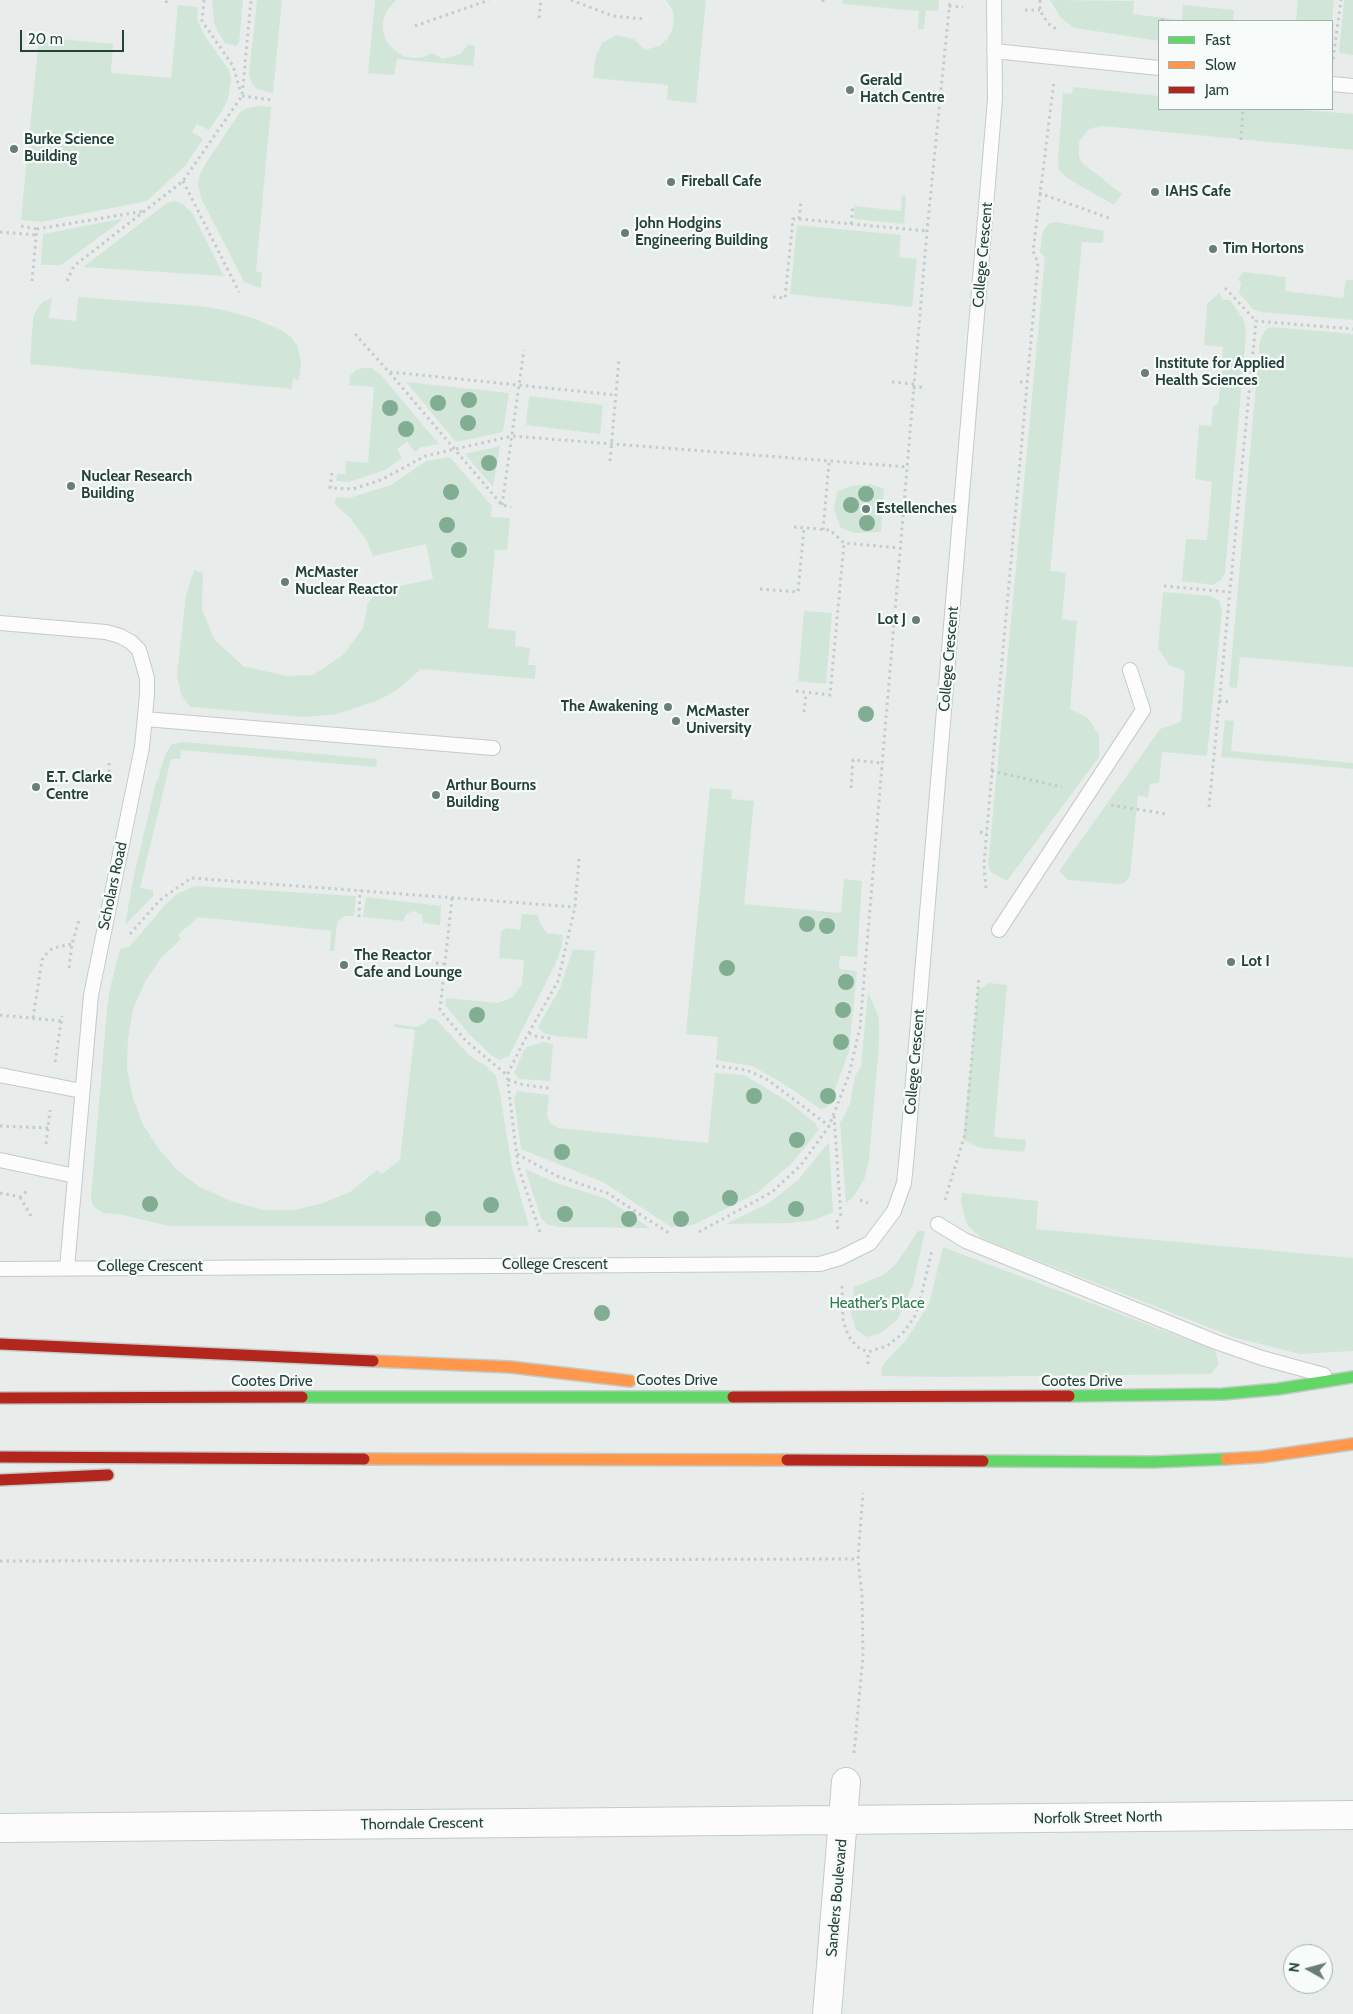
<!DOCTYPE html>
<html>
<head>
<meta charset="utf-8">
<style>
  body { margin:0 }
  #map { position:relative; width:1353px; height:2014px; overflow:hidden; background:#e8edeb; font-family:Cabin,sans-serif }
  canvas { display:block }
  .legend { position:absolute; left:1158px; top:20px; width:175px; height:90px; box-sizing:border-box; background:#f7fbf9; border:1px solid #a3b1ad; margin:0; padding:6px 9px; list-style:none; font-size:15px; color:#24423a }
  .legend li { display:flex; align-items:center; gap:10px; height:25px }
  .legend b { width:25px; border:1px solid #a3b1ad }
  .north { position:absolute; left:1283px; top:1944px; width:50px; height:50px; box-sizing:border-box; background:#f7fbf9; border:1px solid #a3b1ad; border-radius:50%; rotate:277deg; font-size:14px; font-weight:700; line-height:20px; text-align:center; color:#24423a }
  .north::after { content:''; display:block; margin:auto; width:18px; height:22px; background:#697e78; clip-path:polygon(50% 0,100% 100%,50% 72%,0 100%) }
  .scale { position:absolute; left:20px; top:30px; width:104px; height:22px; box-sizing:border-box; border:2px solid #24423a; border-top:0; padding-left:6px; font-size:15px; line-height:18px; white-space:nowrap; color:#24423a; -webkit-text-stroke:4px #f7fbf9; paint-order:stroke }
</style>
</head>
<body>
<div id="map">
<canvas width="1353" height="2014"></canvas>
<ul class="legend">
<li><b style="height:6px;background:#63d668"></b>Fast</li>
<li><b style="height:6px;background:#ff974d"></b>Slow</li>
<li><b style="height:6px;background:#b3261e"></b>Jam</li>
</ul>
<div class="north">N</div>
<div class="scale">20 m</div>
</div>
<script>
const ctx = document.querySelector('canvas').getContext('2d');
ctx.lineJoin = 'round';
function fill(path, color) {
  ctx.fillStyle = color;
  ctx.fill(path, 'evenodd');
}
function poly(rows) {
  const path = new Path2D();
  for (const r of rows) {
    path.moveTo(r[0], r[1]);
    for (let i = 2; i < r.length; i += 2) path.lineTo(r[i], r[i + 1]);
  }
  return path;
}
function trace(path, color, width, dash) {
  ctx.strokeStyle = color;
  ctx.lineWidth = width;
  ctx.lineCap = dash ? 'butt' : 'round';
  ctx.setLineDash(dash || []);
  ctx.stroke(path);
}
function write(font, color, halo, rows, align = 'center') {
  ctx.font = font + ' Cabin,sans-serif';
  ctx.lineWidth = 4.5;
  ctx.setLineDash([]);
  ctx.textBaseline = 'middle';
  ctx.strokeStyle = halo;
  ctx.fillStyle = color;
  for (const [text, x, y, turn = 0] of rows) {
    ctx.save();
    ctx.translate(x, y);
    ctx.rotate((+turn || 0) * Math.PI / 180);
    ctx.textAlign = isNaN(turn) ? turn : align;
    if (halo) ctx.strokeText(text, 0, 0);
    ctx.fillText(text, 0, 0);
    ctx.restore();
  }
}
const green = poly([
  [212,0,243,0,239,43,236,46,225,43,218,32,214,23],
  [257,0,282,0,273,93,257,89,252,84,249,74],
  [375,0,396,0,386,12,383,22,383,32,387,42,394,50,403,56,413,58,424,57,432,53,443,59,460,54,468,45,474,45,475,51,473,66,397,59,394,75,368,73],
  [666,0,706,0,696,103,667,100,668,85,593,78,595,59,602,43,616,35,634,39,645,50,659,46,667,39,672,30,674,21,673,11],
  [843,0,939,0,938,11,926,10,924,29,918,29,919,11,842,4],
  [1050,0,1134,1,1133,14,1182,20,1183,5,1234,10,1233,21,1159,21,1159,41,1075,28,1061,18],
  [1298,0,1334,0,1332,22,1296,21],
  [1344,0,1353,0,1353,55,1339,53],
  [178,5,198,7,197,20,205,36,229,70,231,80,228,99,222,111,209,130,197,124,192,132,203,139,185,166,147,201,41,222,21,220,39,37,113,44,111,73,171,78],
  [1073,87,1159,96,1159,109,1294,109,1353,114,1353,150,1103,126,1096,127,1088,130,1079,142,1079,156,1082,163,1122,194,1114,205,1067,178,1059,170,1058,160,1063,93,1072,94],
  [259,106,271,107,256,272,262,272,261,288,244,282,201,198,198,184,200,174,206,163,240,112,248,108],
  [902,195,906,196,904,224,854,219,855,206,901,211],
  [175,201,183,204,193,214,224,276,83,267,167,203],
  [120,219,121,221,61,265,41,265,43,234],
  [1057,222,1104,231,1103,243,1082,242,1050,571,1066,573,1062,619,1077,621,1070,709,1087,717,1099,735,1099,757,1007,881,991,872,988,866,1045,258,1040,252,1042,236,1044,229,1050,223],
  [797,225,901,235,899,257,917,259,912,307,790,294],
  [1243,272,1286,277,1285,291,1343,298,1346,280,1353,280,1353,320,1261,312,1253,309,1239,293,1241,284,1238,279],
  [1219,293,1223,300,1230,300,1244,320,1246,334,1225,573,1221,580,1213,585,1182,581,1186,539,1207,540,1212,482,1195,479,1199,425,1211,426,1213,407,1218,403,1219,400,1223,347,1204,345,1207,304],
  [78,297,199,306,223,310,253,318,281,330,291,337,298,347,301,362,299,380,293,379,292,389,30,364,33,318,36,311,42,302,52,298,49,318,76,321],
  [1272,327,1353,334,1353,667,1240,657,1237,688,1229,687,1260,340,1266,329],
  [363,368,372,368,380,374,439,444,421,447,415,452,407,442,397,449,402,458,385,470,349,482,336,481,337,474,345,474,346,461,368,463,374,387,349,385,350,376,356,370],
  [406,382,509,393,503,432,456,442],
  [529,396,603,405,600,434,526,425],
  [500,446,493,487,465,454],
  [450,457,492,506,491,517,510,518,507,550,495,550,488,628,516,631,515,646,530,648,528,665,536,665,535,679,421,669,397,690,379,700,337,714,305,717,190,707,181,694,177,675,186,595,194,570,203,573,202,609,214,639,243,666,286,676,313,675,343,655,363,628,368,602,380,590,433,579,426,544,373,556,366,539,350,518,335,504,336,497,349,498,391,485,426,461],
  [870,484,884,489,881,532,855,533,841,528,834,510,837,492,850,486],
  [1163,592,1211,596,1219,601,1222,611,1207,756,1162,752,1159,783,1150,784,1148,797,1138,796,1130,876,1126,882,1119,884,1068,880,1059,871,1160,729,1181,722,1185,671,1169,665,1158,648],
  [804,611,832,613,826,684,798,681],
  [1225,720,1234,721,1231,751,1353,763,1353,769,1221,757],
  [184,742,377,759,376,767,181,750,180,759,171,759,140,888,153,890,153,896,125,925,133,880,156,782,160,775,159,773,166,753,172,744],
  [710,788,732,790,731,799,754,801,744,904,841,913,844,879,862,881,857,957,840,956,839,969,857,971,849,1052,828,1107,821,1109,779,1081,752,1066,716,1060,718,1037,686,1034],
  [195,886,356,896,354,916,345,916,340,919,337,924,334,951,330,951,331,931,198,917,178,935,181,939,161,958,145,982,133,1009,128,1038,127,1068,133,1098,143,1125,159,1149,178,1171,200,1187,231,1201,263,1210,295,1210,323,1203,350,1192,377,1170,382,1174,400,1160,415,1030,394,1027,394,1024,418,1027,425,1023,429,1018,437,1020,469,1055,487,1067,496,1076,500,1093,512,1167,529,1226,169,1226,123,1215,103,1213,93,1206,91,1197,107,1009,110,988,120,949,129,947,165,905,177,894],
  [366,897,441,906,440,925,423,923,422,915,414,911,406,914,403,921,363,917],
  [522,914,538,915,540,923,547,933,563,935,562,946,555,965,509,1056,500,1060,491,1055,469,1034,445,1005,446,998,498,1003,513,997,522,984,524,960,499,958,501,932,506,928,520,930],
  [573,949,595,951,587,1039,554,1036,543,1033,538,1027,560,988],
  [989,983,1007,985,994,1137,1026,1140,1024,1152,980,1148,963,1140,978,990],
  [868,992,879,1018,879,1045,869,1160,864,1180,854,1196,846,1203,840,1123,850,1104,855,1076,861,1066],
  [543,1042,553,1044,550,1081,519,1079,514,1073,523,1052,527,1047],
  [715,1073,744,1075,789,1102,816,1124,819,1130,792,1163,757,1193,693,1225,671,1227,605,1183,521,1149,514,1099,517,1091,549,1095,547,1116,551,1124,559,1128,708,1143],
  [829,1142,833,1212,815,1220,791,1223,726,1224,769,1203,798,1180],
  [525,1169,554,1182,607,1199,650,1228,559,1227,546,1224,541,1218],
  [962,1193,1038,1201,1036,1229,1353,1258,1353,1351,1300,1354,1236,1338,983,1239,968,1226,965,1219,961,1202],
  [918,1231,925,1231,913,1285,898,1319,881,1333,867,1337,856,1330,851,1314,854,1287,883,1275,896,1264],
  [943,1247,1215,1350,1219,1364,1211,1374,943,1377,881,1376,882,1367,886,1361,906,1340,929,1304]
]);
const path = poly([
  [204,0,202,21,233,66,241,93],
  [571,0,613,16,644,19],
  [1040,0,1040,10,1043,16,1050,25,1059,31],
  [823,2,823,0],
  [166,3,167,0],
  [949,6,963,7],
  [1025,10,1040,10],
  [539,18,541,0],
  [1162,21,1163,18],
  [415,26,489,0],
  [1333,59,1341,0],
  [242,96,272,100],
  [1241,140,1243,109],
  [183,181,239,292],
  [1039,193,1109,218],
  [799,219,927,231],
  [851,224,853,206],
  [21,226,37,229],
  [0,232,36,235],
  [32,281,37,229,145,211],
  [67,281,74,266,183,181,242,96,251,0],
  [1225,288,1256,321],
  [773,297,785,298,793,219,799,219,801,201],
  [355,334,389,372,502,505,511,507],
  [390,372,616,395],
  [892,382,914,384],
  [1020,382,1027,382],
  [913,388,923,387],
  [610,461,619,359],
  [332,473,330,488,353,489,381,480,425,456,512,436,907,467],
  [502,505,524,350],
  [794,527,830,530,844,543,900,548],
  [823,530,829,462],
  [1164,586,1229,592],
  [760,589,798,592,804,528],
  [796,691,830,695,844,543],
  [1219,701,1231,702],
  [804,712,806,693],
  [109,763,109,772],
  [992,771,1038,263,1033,251,1054,81],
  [851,788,853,760,882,763],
  [1111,805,1167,814],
  [1209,807,1256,321,1353,329],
  [980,832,987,833],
  [986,888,984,864,992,771,1062,787],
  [452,898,440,1010,466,1041,507,1075],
  [359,917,360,890],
  [130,934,160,900,191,878,575,907],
  [436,963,445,964],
  [69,968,72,944,79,920],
  [0,1015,61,1021],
  [33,1018,42,960,47,953,53,948,72,944],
  [529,1033,535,1036,554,1039],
  [55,1062,62,1016],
  [716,1066,747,1070,768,1080,829,1126],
  [508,1080,524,1085,549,1088],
  [834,1116,841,1218],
  [0,1126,48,1128],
  [46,1144,50,1110],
  [517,1154,557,1176,607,1193,669,1233],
  [0,1193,20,1197,27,1191],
  [20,1197,31,1216],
  [860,1200,868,1203],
  [945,1200,965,1134,979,977],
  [837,1220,838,1231],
  [540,1232,518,1166,507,1075,523,1043,558,981,575,907,579,859],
  [699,1232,772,1192,801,1165,829,1126,849,1075,860,1027,927,231,950,0],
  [842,1286,843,1320,846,1330,851,1340,859,1348,868,1352,887,1346,902,1334,914,1318,920,1301,932,1250],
  [868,1364,868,1352],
  [0,1561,858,1559],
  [854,1753,863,1656,862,1595,858,1559,863,1493]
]);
const lane = poly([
  [994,51,1159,68],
  [1332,84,1353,86],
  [0,623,106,632,120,636,131,642,139,650,147,678,147,695,142,747,91,995,67,1268],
  [145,719,493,748],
  [999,930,1143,710,1130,670],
  [0,1075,82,1091],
  [0,1160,75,1176],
  [938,1224,966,1241,1216,1342,1262,1358,1324,1375],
  [0,1269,820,1264,840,1258,870,1243,894,1211,904,1183,907,1153,995,99,994,0]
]);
const street = poly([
  [0,1828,1353,1815],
  [827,2014,846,1782]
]);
const fast = poly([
  [1069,1396,1223,1394,1278,1389,1353,1377],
  [302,1397,733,1397],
  [983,1461,1153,1462,1226,1459]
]);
const slow = poly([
  [373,1361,510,1367,630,1381],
  [364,1459,787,1460],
  [1226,1459,1261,1457,1353,1444]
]);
const jam = poly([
  [0,1344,373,1361],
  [733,1397,1069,1396],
  [0,1398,302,1397],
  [0,1457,364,1459],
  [787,1460,983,1461],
  [0,1480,108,1475]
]);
const trees = [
  [469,400],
  [438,403],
  [390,408],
  [468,423],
  [406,429],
  [489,463],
  [451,492],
  [866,494],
  [851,505],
  [867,523],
  [447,525],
  [459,550],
  [866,714],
  [807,924],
  [827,926],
  [727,968],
  [846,982],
  [843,1010],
  [477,1015],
  [841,1042],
  [754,1096],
  [828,1096],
  [797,1140],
  [562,1152],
  [730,1198],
  [150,1204],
  [491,1205],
  [796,1209],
  [565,1214],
  [433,1219],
  [629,1219],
  [681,1219],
  [602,1313]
];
const markers = [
  [850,90,5,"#697e78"],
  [14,149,5,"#697e78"],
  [671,182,5,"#697e78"],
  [1155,192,5,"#697e78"],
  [625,233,5,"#697e78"],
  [1213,249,5,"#697e78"],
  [1145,373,5,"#697e78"],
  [71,486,5,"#697e78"],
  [866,509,5,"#697e78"],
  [285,582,5,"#697e78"],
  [916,620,5,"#697e78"],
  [668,707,5,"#697e78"],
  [676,721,5,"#697e78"],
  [36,787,5,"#697e78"],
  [436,795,5,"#697e78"],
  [1231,962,5,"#697e78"],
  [344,965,5,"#697e78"]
];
const poiNames = [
  ["Gerald",860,81],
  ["Hatch Centre",860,98],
  ["Burke Science",24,140],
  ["Building",24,157],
  ["Fireball Cafe",681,182],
  ["IAHS Cafe",1165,192],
  ["John Hodgins",635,224],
  ["Engineering Building",635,241],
  ["Tim Hortons",1223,249],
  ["Institute for Applied",1155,364],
  ["Health Sciences",1155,381],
  ["Nuclear Research",81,477],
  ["Building",81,494],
  ["Estellenches",876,509],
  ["McMaster",295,573],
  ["Nuclear Reactor",295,590],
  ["Lot J",906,620,"right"],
  ["The Awakening",658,707,"right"],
  ["McMaster",686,712],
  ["University",686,729],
  ["E.T. Clarke",46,778],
  ["Centre",46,795],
  ["Arthur Bourns",446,786],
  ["Building",446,803],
  ["The Reactor",354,956],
  ["Cafe and Lounge",354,973],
  ["Lot I",1241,962]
];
const streetNames = [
  ["College Crescent",983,255,-85],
  ["College Crescent",949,659,-85],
  ["Scholars Road",113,886,-78],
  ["College Crescent",915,1062,-85],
  ["College Crescent",555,1265],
  ["College Crescent",150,1267],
  ["Cootes Drive",677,1381],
  ["Cootes Drive",272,1382],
  ["Cootes Drive",1082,1382],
  ["Norfolk Street North",1098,1818,-1],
  ["Thorndale Crescent",422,1824,-1],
  ["Sanders Boulevard",837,1898,-85]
];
const parkNames = [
  ["Heather’s Place",877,1304]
];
fill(green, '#d1e6d8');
trace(lane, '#c5cac8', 16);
trace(street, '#c5cac8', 30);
trace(fast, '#c3ccc9', 14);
trace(slow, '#c3ccc9', 14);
trace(jam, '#c3ccc9', 14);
trace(path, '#c3ccca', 3, [2.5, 4]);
trace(lane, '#fcfcfc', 14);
trace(street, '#fcfcfc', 28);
trace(fast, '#63d668', 11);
trace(slow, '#ff974d', 11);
trace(jam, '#b3261e', 11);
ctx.fillStyle = '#81ae93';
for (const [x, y] of trees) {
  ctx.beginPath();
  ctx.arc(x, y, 8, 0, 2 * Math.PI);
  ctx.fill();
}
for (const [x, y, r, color] of markers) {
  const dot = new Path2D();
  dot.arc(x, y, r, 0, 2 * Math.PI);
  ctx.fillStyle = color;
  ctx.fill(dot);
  trace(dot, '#f7fbf9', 2);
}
write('bold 15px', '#24423a', '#f7fbf9', poiNames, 'left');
write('15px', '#24423a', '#f7fbf9', streetNames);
write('15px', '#2d7a4b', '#f7fbf9', parkNames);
</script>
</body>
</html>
